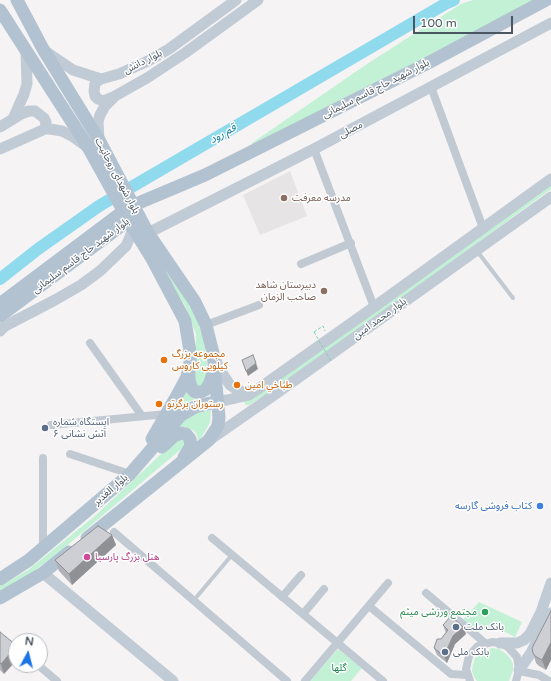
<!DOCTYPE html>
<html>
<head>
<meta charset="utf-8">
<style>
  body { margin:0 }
  #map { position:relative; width:551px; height:681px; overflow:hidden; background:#f5f3f3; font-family:"Varela Round",sans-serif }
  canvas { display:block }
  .north { position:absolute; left:8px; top:633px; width:40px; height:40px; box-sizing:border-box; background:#fff; border:1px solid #b7bbc0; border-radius:50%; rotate:7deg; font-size:11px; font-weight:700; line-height:16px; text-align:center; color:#4a5661 }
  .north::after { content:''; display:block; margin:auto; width:14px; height:18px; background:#1a73e8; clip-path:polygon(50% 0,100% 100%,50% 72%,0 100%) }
  .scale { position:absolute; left:413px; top:16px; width:100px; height:18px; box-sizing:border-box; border:2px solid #4a5661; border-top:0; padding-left:5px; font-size:12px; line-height:14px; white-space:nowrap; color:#4a5661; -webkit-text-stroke:3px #fff; paint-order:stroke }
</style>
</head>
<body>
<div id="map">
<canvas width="551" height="681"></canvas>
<div class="north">N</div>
<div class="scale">100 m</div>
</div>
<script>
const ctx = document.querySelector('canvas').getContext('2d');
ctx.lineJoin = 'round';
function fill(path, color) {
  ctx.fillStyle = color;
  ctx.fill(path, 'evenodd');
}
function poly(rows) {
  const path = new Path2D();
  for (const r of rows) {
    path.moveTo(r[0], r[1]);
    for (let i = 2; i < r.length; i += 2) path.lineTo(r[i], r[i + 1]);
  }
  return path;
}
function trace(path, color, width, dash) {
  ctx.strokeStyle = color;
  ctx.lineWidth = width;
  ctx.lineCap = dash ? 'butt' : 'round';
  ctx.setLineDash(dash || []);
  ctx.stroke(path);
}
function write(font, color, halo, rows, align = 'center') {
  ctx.font = font + ' "Varela Round","Noto Sans Arabic",sans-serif';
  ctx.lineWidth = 3;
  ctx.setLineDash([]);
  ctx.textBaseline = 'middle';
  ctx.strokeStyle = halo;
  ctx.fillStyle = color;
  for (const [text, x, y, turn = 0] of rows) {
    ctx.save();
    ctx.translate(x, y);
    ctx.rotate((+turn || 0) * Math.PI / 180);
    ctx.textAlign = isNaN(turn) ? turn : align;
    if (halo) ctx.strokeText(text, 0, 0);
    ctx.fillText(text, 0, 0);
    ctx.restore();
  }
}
const education = poly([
  [290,171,307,216,260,235,243,195]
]);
const green = poly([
  [473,0,541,0,256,148,252,143,370,62,461,4],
  [551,184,551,189,413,290,268,393,249,405,246,405,245,404,244,401],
  [156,257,172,274,197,319,203,337,206,354,207,366,205,385,198,387,193,378,196,358,196,334,191,321,185,306],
  [187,387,208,389,211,394,190,401,170,416],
  [211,407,210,422,206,430,198,442,197,435,193,430,185,427,175,431,187,416],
  [182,437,186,445,57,554,26,577,0,591,0,586,28,570,96,515,175,441],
  [479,602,522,622,515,637,505,632,499,630,488,629,477,633,462,621],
  [492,648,499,649,505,653,510,658,513,664,513,670,509,681,477,681,474,677,472,671,473,664,475,658,480,653,486,650],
  [338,649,362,668,351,681,310,681]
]);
const river = poly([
  [0,279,38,249,99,206,445,4,454,0]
]);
const path = poly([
  [314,332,323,326,325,331]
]);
const lane = poly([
  [477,251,513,298],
  [194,600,231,556]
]);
const street = poly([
  [431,87,483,228],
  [314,149,374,307],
  [301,264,351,243],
  [206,325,259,305],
  [90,343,142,416],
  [51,425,167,414],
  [70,454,130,474],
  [43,458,43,548],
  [114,532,287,681],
  [212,538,383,681],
  [426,593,485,643],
  [282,597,301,575],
  [369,606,451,674,467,675],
  [303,614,324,589],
  [38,665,57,681],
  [519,671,539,675,549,681],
  [305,681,388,583],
  [470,681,466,669,469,656,478,646,492,642,500,643,508,647,517,657,519,670,516,681]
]);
const secondary = poly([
  [45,51,73,70,101,79,119,74,148,61,169,49,236,0],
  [101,79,95,83,94,91,95,96,98,99,103,101,113,97],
  [13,119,21,114,29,111,35,111,44,118,46,122,45,129],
  [0,127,13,119,24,94,27,84,26,50],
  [99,140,98,122,100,115,105,106,115,96,147,78,185,53,258,0],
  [0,149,45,129,50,129,62,131,72,136,86,146],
  [148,233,314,149,551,23],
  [0,331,5,326,55,300,81,285,100,271,126,246,130,237,133,228],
  [215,358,220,370,230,385,236,389,243,392,252,391],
  [218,401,227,400,249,395,258,389,374,307,551,179],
  [211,439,277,393,551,197],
  [43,573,173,681],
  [500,643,517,643,524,640,530,634,541,612,551,583],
  [519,670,531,653,551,613]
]);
const primary = poly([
  [17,0,43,49,99,140],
  [0,10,88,147],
  [133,228,151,257,185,321,190,351,190,362,187,377,175,399,152,439],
  [0,304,129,207,205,175,428,63,546,0],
  [0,316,137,214],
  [189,370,189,380,192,389,195,392,201,392,205,390,209,385,214,371],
  [162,447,174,436,181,433,186,434,190,439,191,446,184,457],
  [87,538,209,440,218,426,219,417,213,353,206,325,195,302,148,233],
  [0,579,29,560,130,474,181,415,195,407,218,401],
  [0,598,43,573,69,552]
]);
const pathBridge = poly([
  [314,332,331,361]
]);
const primaryBridge = poly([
  [99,140,148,233],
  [88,147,133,228]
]);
const wall = poly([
  [112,535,116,545,72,585,59,571,55,560],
  [551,611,546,670,539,666,536,663,533,653],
  [443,625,463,627,466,634,455,644,447,663,437,655,434,648,446,633],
  [0,632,4,674,0,670]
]);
const shadedWall = poly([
  [256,363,258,369,248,376,246,371],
  [112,535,116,545,72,585,69,574],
  [463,627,466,634,455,644,447,663,444,656,453,636],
  [551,642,551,660,546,670,542,660],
  [16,646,16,661,4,674,1,664]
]);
const building = poly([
  [253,355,256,363,246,371,242,360,253,355],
  [98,526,112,535,69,574,55,560,98,526],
  [551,611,551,642,542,660,535,656,533,653,532,648,551,611],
  [451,616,463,627,453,636,444,656,434,648,437,639,441,639,448,630,443,625,451,616],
  [0,632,16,645,16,646,1,664,0,663,0,632]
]);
const markers = [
  [284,198,4,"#8d6e63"],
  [324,291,4,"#8d6e63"],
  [164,360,4,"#e8710a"],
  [237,385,4,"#e8710a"],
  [159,404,4,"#e8710a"],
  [45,428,4,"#5c6f8a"],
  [540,506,4,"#3f7fe0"],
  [87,557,4,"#d1479c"],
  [485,612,4,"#2e9e5b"],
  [456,627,4,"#5c6f8a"],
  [445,652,4,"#5c6f8a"]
];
const streetNames = [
  ["بلوار دانش",143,62,-27],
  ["بلوار شهید حاج قاسم سلیمانی",376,89,-27],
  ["مصلی",351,130,-28],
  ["بلوار شهدای روحانیت",117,176,62],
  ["بلوار شهید حاج قاسم سلیمانی",81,256,-37],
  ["بلوار محمد امین",380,319,-36],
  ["بلوار الغدیر",111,490,-41]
];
const educationNames = [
  ["مدرسه معرفت",292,198],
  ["دبیرستان شاهد",316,285,"right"],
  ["صاحب الزمان",316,297,"right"]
];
const foodNames = [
  ["مجموعه بزرگ",172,354],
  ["کیلویی کاروس",172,366],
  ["طباخي امين",245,385],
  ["رستوران برگرتو",167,404]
];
const serviceNames = [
  ["ایستگاه شماره",53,422],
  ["۶ آتش نشانی",53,434],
  ["بانک ملت",464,627],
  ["بانک ملی",453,652]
];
const shopNames = [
  ["کتاب فروشی گارسه",532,506]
];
const hotelNames = [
  ["هتل بزرگ پارسیا",95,557]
];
const leisureNames = [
  ["مجتمع ورزشی میثم",477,612]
];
const parkNames = [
  ["گلها",339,668]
];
const waterNames = [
  ["قم رود",223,134,-30]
];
fill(education, '#e6e4e5');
fill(green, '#c3f1d5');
trace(river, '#90daee', 12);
trace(path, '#7ad0a6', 1, [3, 2]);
trace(lane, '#c1cad2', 4);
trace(street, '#c1cad2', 8);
trace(secondary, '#c1cbd6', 11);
trace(primary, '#b3c2d1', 13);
trace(pathBridge, '#7ad0a6', 1, [3, 2]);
trace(primaryBridge, '#b3c2d1', 13);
fill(wall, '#b0b2b7');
fill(shadedWall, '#909195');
fill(building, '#cdcfd5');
trace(building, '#909195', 1);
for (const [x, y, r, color] of markers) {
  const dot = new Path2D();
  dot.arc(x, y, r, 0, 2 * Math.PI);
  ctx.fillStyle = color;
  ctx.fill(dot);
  trace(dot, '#fff', 1.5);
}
write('10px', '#4a5661', '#fff', streetNames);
write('10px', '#785e54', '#fff', educationNames, 'left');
write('10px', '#c56008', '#fff', foodNames, 'left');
write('10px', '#4e5e75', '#fff', serviceNames, 'left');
write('10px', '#366cbe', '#fff', shopNames, 'right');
write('10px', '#b23c85', '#fff', hotelNames, 'left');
write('10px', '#27864d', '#fff', leisureNames, 'right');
write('10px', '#17864f', '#fff', parkNames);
write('italic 11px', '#0c7c9b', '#fff', waterNames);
</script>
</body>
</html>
